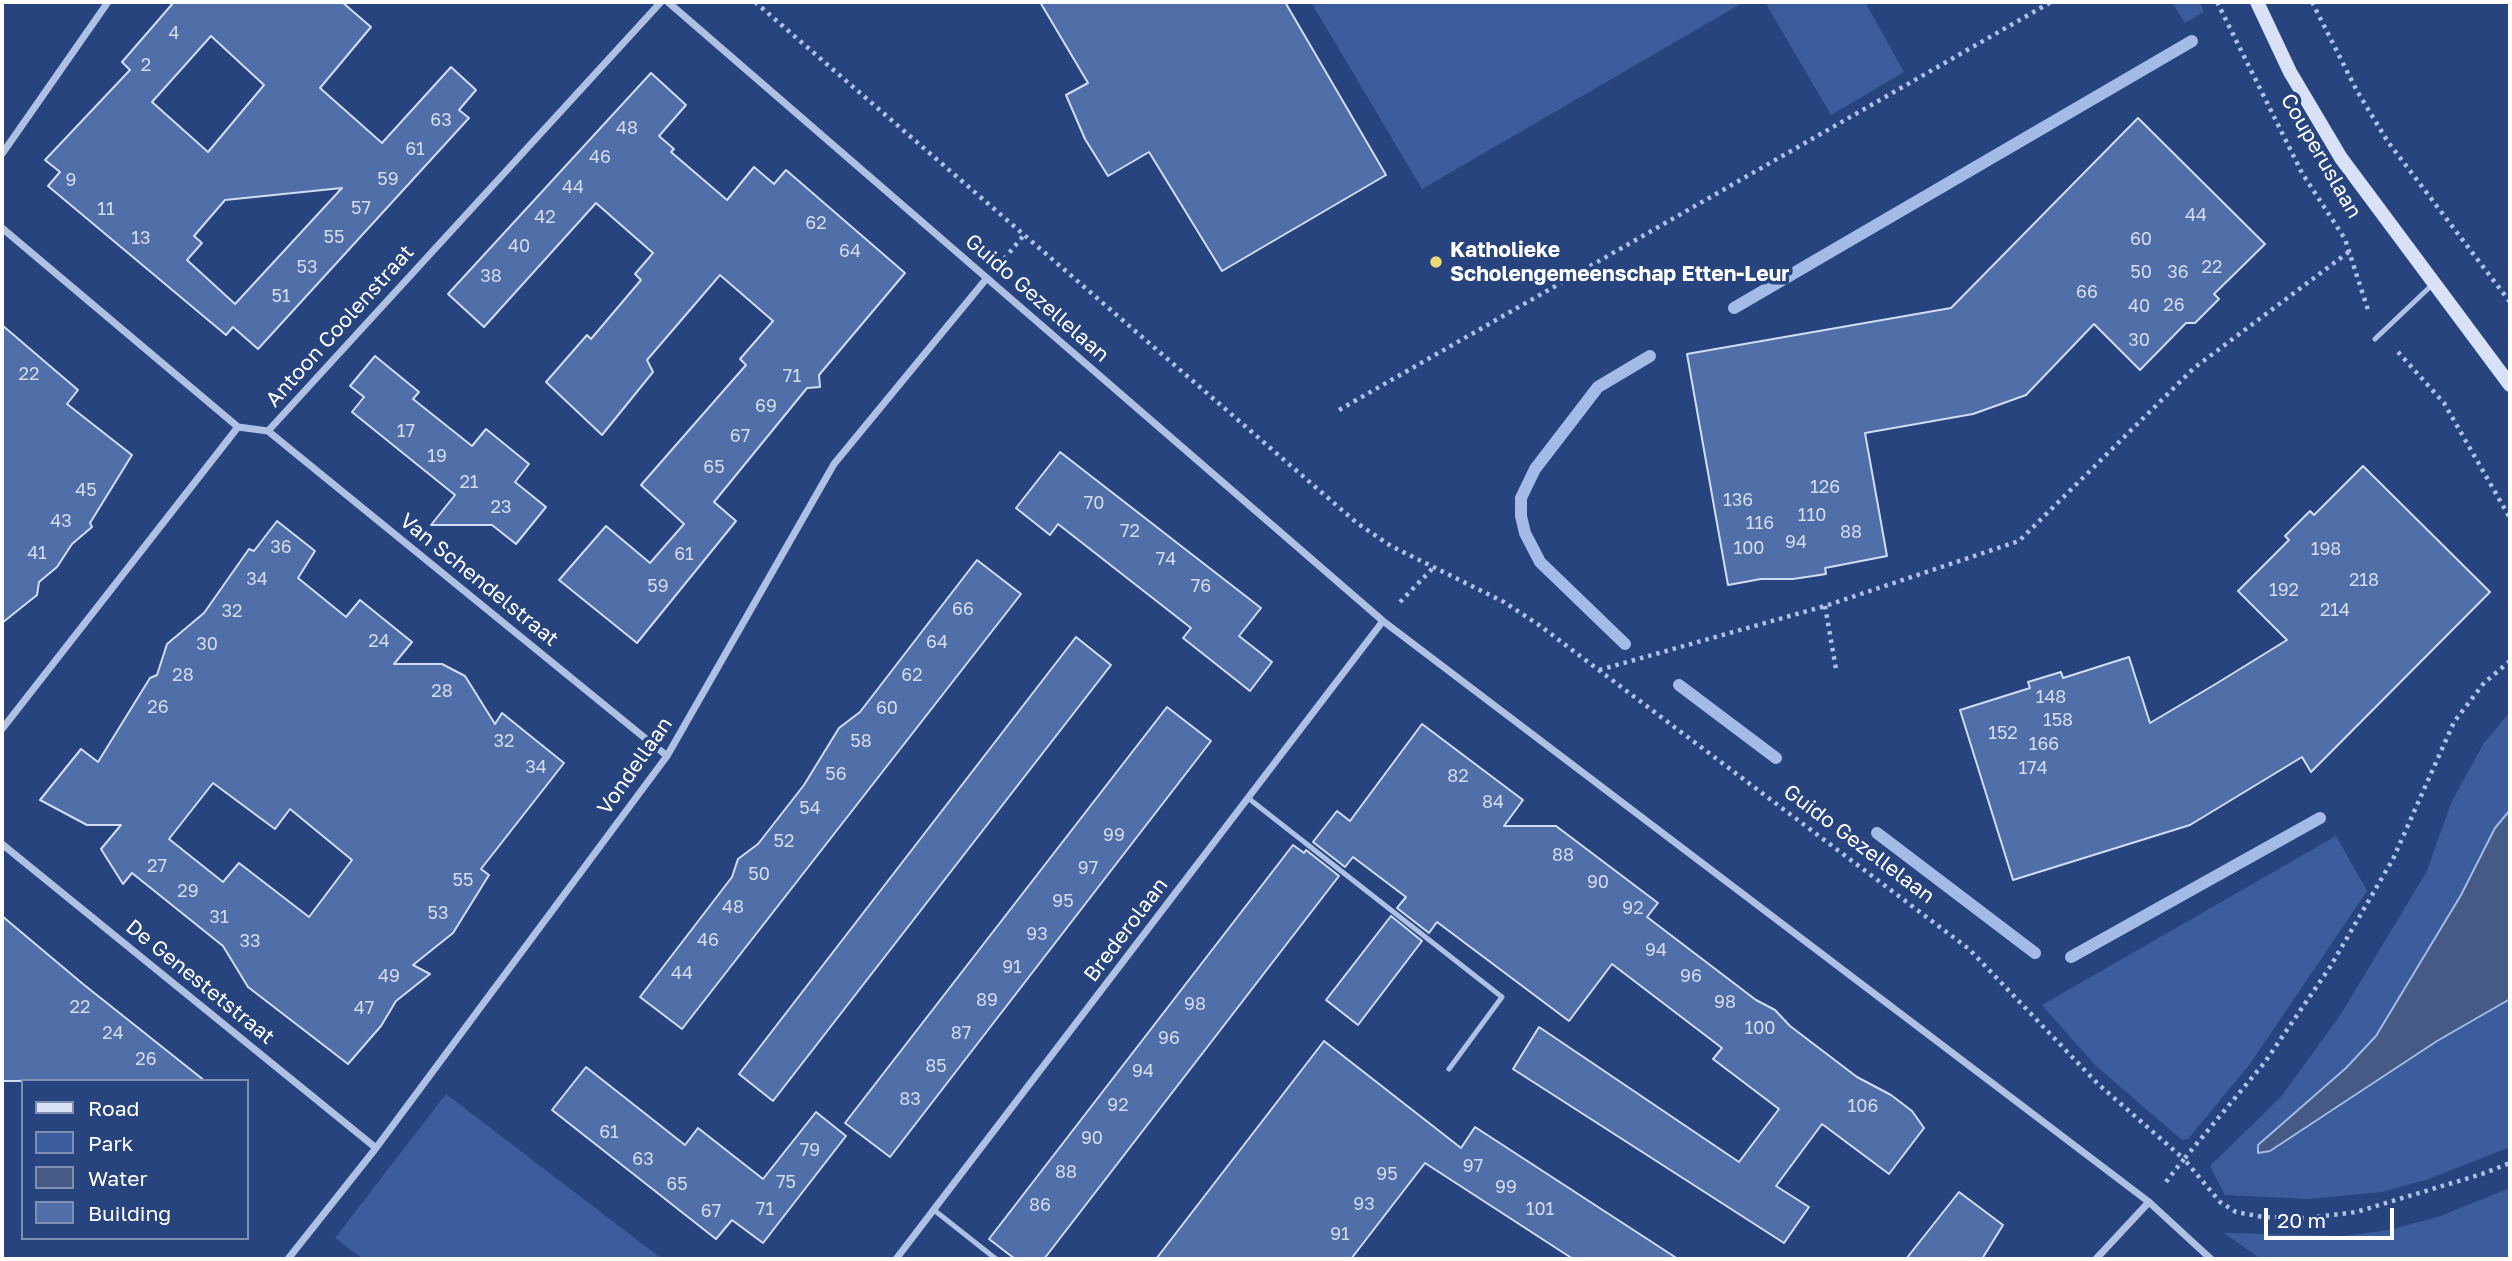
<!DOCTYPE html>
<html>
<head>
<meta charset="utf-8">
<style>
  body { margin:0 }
  #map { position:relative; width:2512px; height:1261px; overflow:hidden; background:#28447f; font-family:"Golos Text",sans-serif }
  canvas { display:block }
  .frame { position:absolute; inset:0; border:4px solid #fff; pointer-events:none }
  .legend { position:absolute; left:21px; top:1079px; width:228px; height:161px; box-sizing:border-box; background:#28447f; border:2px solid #7e8fb2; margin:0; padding:9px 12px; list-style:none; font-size:21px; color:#fff }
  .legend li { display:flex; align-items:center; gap:14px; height:35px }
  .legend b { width:35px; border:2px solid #7e8fb2 }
  .scale { position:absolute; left:2264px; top:1208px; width:130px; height:32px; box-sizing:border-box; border:4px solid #fff; border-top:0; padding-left:9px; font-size:21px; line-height:24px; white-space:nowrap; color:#fff; -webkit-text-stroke:5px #28447f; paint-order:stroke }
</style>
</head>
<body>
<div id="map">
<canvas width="2512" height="1261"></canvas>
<div class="frame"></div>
<ul class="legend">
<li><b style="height:9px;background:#d8e1f5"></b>Road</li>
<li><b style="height:19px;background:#3c5d9c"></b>Park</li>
<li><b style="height:19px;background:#455a85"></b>Water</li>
<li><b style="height:19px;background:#506ea8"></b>Building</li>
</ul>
<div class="scale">20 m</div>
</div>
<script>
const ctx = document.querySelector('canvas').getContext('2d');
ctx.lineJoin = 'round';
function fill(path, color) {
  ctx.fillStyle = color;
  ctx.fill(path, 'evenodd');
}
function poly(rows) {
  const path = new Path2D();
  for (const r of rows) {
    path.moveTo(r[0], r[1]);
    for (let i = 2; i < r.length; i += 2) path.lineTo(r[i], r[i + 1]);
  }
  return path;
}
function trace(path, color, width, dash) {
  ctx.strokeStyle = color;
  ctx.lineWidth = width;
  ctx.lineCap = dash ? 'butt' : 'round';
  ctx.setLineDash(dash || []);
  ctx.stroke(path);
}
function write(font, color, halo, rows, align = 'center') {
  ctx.font = font + ' "Golos Text",sans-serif';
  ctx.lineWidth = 7;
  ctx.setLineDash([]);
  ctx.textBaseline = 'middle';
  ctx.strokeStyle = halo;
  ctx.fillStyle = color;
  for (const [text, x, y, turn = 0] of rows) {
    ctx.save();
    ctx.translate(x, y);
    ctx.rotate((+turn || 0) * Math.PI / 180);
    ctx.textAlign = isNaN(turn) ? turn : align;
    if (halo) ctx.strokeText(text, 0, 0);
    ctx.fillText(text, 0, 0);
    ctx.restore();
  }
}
const green = poly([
  [1311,2,1744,2,1422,189],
  [1765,2,1865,2,1904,72,1831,115],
  [2172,2,2200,2,2204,12,2185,23],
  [2510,712,2510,810,2495,828,2461,895,2376,1036,2270,1151,2437,1041,2510,999,2510,1147,2426,1180,2381,1192,2309,1199,2225,1195,2210,1166,2281,1097,2341,1014,2427,871,2451,803,2484,743],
  [2336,836,2367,891,2250,1064,2188,1139,2182,1140,2095,1065,2042,1005],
  [446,1094,662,1259,363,1259,335,1238],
  [2510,1188,2510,1259,2261,1259,2224,1233,2344,1236,2389,1230,2438,1217]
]);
const water = poly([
  [2510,810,2510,999,2437,1041,2270,1151,2258,1153,2258,1145,2346,1068,2376,1036,2461,895,2495,828,2510,810]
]);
const stream = poly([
  [1734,308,2192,41],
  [1625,644,1540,562,1525,533,1521,516,1521,498,1535,469,1598,387,1650,356],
  [1679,685,1776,758],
  [1877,833,2035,953],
  [2071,957,2320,818]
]);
const building = poly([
  [174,2,342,2,371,27,320,88,382,143,451,67,476,90,459,110,469,118,258,349,233,327,226,335,48,186,60,172,45,160,130,70,122,62,174,2],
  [211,36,264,85,208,152,152,102,211,36],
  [342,188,235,304,187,260,202,243,194,236,225,200,342,188],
  [1040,2,1285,2,1386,175,1222,271,1149,152,1108,176,1085,139,1066,95,1088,83,1040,2],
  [651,73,686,105,659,136,674,149,671,152,727,200,754,167,774,184,786,170,905,273,819,375,820,387,807,388,714,502,736,521,637,643,559,580,606,526,650,563,684,524,641,485,746,365,740,359,773,321,720,275,647,360,653,372,602,435,546,382,587,335,591,339,641,280,635,274,653,253,596,203,484,327,448,294,651,73],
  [2138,118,2265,244,2214,294,2219,299,2195,323,2186,323,2140,370,2094,324,2026,395,1973,414,1865,433,1887,556,1825,568,1826,574,1793,579,1761,579,1728,585,1687,354,1951,308,2138,118],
  [2,325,78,390,67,404,132,455,90,523,92,527,72,544,57,567,39,582,37,595,2,623,2,325],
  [375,356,419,392,413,399,472,446,486,429,529,464,515,482,546,507,516,544,492,525,431,525,455,495,352,412,364,397,350,386,375,356],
  [1060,452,1261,608,1239,636,1272,662,1250,691,1183,638,1191,628,1058,524,1050,535,1016,508,1060,452],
  [2363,466,2490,592,2311,772,2302,757,2190,825,2013,880,1960,710,2030,688,2028,682,2061,672,2063,678,2129,657,2150,723,2214,685,2287,640,2238,591,2289,540,2285,536,2310,511,2314,515,2363,466],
  [277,521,315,551,298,578,346,617,360,600,412,642,394,664,442,664,465,676,495,724,502,713,564,763,481,869,489,875,453,933,413,965,430,974,396,1001,381,1026,348,1064,248,987,223,946,132,873,123,884,101,849,121,825,87,825,40,800,81,749,98,762,150,678,157,675,167,644,204,613,249,549,254,551,277,521],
  [213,783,275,829,290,809,352,860,309,917,239,863,223,882,169,839,213,783],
  [977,560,1021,594,682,1029,640,997,732,877,738,859,758,844,804,785,839,728,860,712,977,560],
  [1076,637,1111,665,773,1101,739,1074,1076,637],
  [1167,707,1211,741,890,1157,845,1123,1167,707],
  [1422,724,1523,800,1504,826,1556,826,1658,903,1647,917,1756,1000,1775,1010,1790,1026,1857,1077,1891,1095,1912,1111,1924,1128,1889,1174,1822,1124,1776,1186,1809,1207,1784,1243,1513,1069,1539,1027,1739,1162,1779,1109,1713,1059,1722,1048,1612,964,1569,1021,1437,922,1429,933,1397,908,1406,897,1353,857,1345,867,1313,842,1337,811,1350,821,1422,724],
  [1293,845,1304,853,1306,850,1339,876,1044,1259,1015,1259,989,1239,1293,845],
  [2,916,83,984,205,1081,2,1081,2,916],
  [1391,916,1422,941,1358,1025,1326,1000,1391,916],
  [1324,1041,1461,1148,1475,1127,1678,1259,1573,1259,1425,1163,1351,1259,1156,1259,1324,1041],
  [586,1067,685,1145,698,1128,763,1179,816,1112,846,1136,763,1243,732,1220,716,1239,552,1110,586,1067],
  [1959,1192,2003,1225,1982,1259,1906,1259,1959,1192]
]);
const path = poly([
  [755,2,1357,523,1391,546,1504,602,1539,625,1969,949,2098,1084,2184,1159,2165,1183],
  [2217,2,2302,173,2345,239,2368,310],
  [2312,2,2357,91,2388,142,2510,302],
  [1004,259,1024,235],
  [2398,352,2444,403,2510,518],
  [1339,410,2051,2],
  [1400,602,1432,569],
  [1825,606,1836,669],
  [2510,661,2484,683,2454,722,2393,859,2330,967,2265,1062,2184,1159,2220,1202,2236,1212,2263,1217,2307,1218,2356,1212,2482,1174,2510,1163],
  [1599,670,1825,606,2019,541,2194,368,2350,251]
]);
const lane = poly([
  [2375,339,2432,285],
  [1248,798,1502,997,1449,1069],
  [934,1210,996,1259]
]);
const street = poly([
  [668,2,1383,621,2149,1202,2211,1259],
  [2,154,108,2],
  [2,228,238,427],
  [238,427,268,431],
  [268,431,661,2],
  [268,431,667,756],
  [2,729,238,427],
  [2,844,376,1148],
  [288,1259,376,1148,667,756,834,464,987,278],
  [896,1259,1383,621],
  [2096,1259,2149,1202]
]);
const secondary = poly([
  [2257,2,2290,72,2341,158,2510,385]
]);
const markers = [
  [1436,262,7,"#edd775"]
];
const numberNames = [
  ["4",174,33],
  ["2",146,65],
  ["63",441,120],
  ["48",627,128],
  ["61",415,149],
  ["46",600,157],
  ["59",388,179],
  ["9",71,180],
  ["44",573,187],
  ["57",361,208],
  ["11",106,209],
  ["44",2196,215],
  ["42",545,217],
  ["62",816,223],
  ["55",334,237],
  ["13",141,238],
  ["60",2141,239],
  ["40",519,246],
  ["64",850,251],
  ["53",307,267],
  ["22",2212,267],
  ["50",2141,272],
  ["36",2178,272],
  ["38",491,276],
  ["66",2087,292],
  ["51",281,296],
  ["26",2174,305],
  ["40",2139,306],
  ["30",2139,340],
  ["22",29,374],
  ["71",792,376],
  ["69",766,406],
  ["17",406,431],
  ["67",740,436],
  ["19",437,456],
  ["65",714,467],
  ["21",469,482],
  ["126",1825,487],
  ["45",86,490],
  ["136",1738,500],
  ["70",1094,503],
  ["23",501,507],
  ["110",1812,515],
  ["43",61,521],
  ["116",1760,523],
  ["72",1130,531],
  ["88",1851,532],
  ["94",1796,542],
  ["36",281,547],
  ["100",1749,548],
  ["198",2326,549],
  ["41",37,553],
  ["61",684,554],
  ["74",1166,559],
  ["34",257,579],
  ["218",2364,580],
  ["59",658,586],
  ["76",1201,586],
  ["192",2284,590],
  ["66",963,609],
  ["214",2335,610],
  ["32",232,611],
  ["24",379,641],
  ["64",937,642],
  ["30",207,644],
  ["28",183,675],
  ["62",912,675],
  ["28",442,691],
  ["148",2051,697],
  ["26",158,707],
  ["60",887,708],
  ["158",2058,720],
  ["152",2003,733],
  ["32",504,741],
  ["58",861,741],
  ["166",2044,744],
  ["34",536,767],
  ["174",2033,768],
  ["56",836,774],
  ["82",1458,776],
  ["84",1493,802],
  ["54",810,808],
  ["99",1114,835],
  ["52",784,841],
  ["88",1563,855],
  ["27",157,866],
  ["97",1088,868],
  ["50",759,874],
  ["55",463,880],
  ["90",1598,882],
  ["29",188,891],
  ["95",1063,901],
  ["48",733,907],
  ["92",1633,908],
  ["53",438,913],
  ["31",219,917],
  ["93",1037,934],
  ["46",708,940],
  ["33",250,941],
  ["94",1656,950],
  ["91",1012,967],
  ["44",682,973],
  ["49",389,976],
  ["96",1691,976],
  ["89",987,1000],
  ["98",1725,1002],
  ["98",1195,1004],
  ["22",80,1007],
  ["47",364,1008],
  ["100",1760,1028],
  ["24",113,1033],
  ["87",961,1033],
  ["96",1169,1038],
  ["26",146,1059],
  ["85",936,1066],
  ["94",1143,1071],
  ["83",910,1099],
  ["92",1118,1105],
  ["106",1863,1106],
  ["61",609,1132],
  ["90",1092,1138],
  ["79",810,1150],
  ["63",643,1159],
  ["97",1473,1166],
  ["88",1066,1172],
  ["95",1387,1174],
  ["75",786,1182],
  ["65",677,1184],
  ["99",1506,1187],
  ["93",1364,1204],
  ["86",1040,1205],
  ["71",765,1209],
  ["101",1540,1209],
  ["67",711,1211],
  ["91",1340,1234]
];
const streetNames = [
  ["Couperuslaan",2321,156,60],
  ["Guido Gezellelaan",1037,298,41],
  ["Antoon Coolenstraat",340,326,-48],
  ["Van Schendelstraat",479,580,39],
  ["Vondellaan",635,766,-55],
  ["Guido Gezellelaan",1859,844,37],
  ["Brederolaan",1126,930,-53],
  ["De Genestetstraat",200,982,39]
];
const poiNames = [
  ["Katholieke",1450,250],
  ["Scholengemeenschap Etten-Leur",1450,274]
];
fill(green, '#3c5d9c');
fill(water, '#455a85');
trace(water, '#a3bbe6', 2);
trace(stream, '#a3bbe6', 12);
fill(building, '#506ea8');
trace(building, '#d1ddf4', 2);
trace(path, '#aec1e5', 4.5, [3.5, 5]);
trace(lane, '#aec1e5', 5);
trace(street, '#aec1e5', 7);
trace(secondary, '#d8e1f5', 14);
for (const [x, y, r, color] of markers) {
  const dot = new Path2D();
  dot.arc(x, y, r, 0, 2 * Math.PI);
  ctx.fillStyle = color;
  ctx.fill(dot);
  trace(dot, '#28447f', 2.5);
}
write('18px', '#d3dbe9', null, numberNames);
write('21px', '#fff', '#28447f', streetNames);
write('bold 21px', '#fff', '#28447f', poiNames, 'left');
</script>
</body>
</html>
